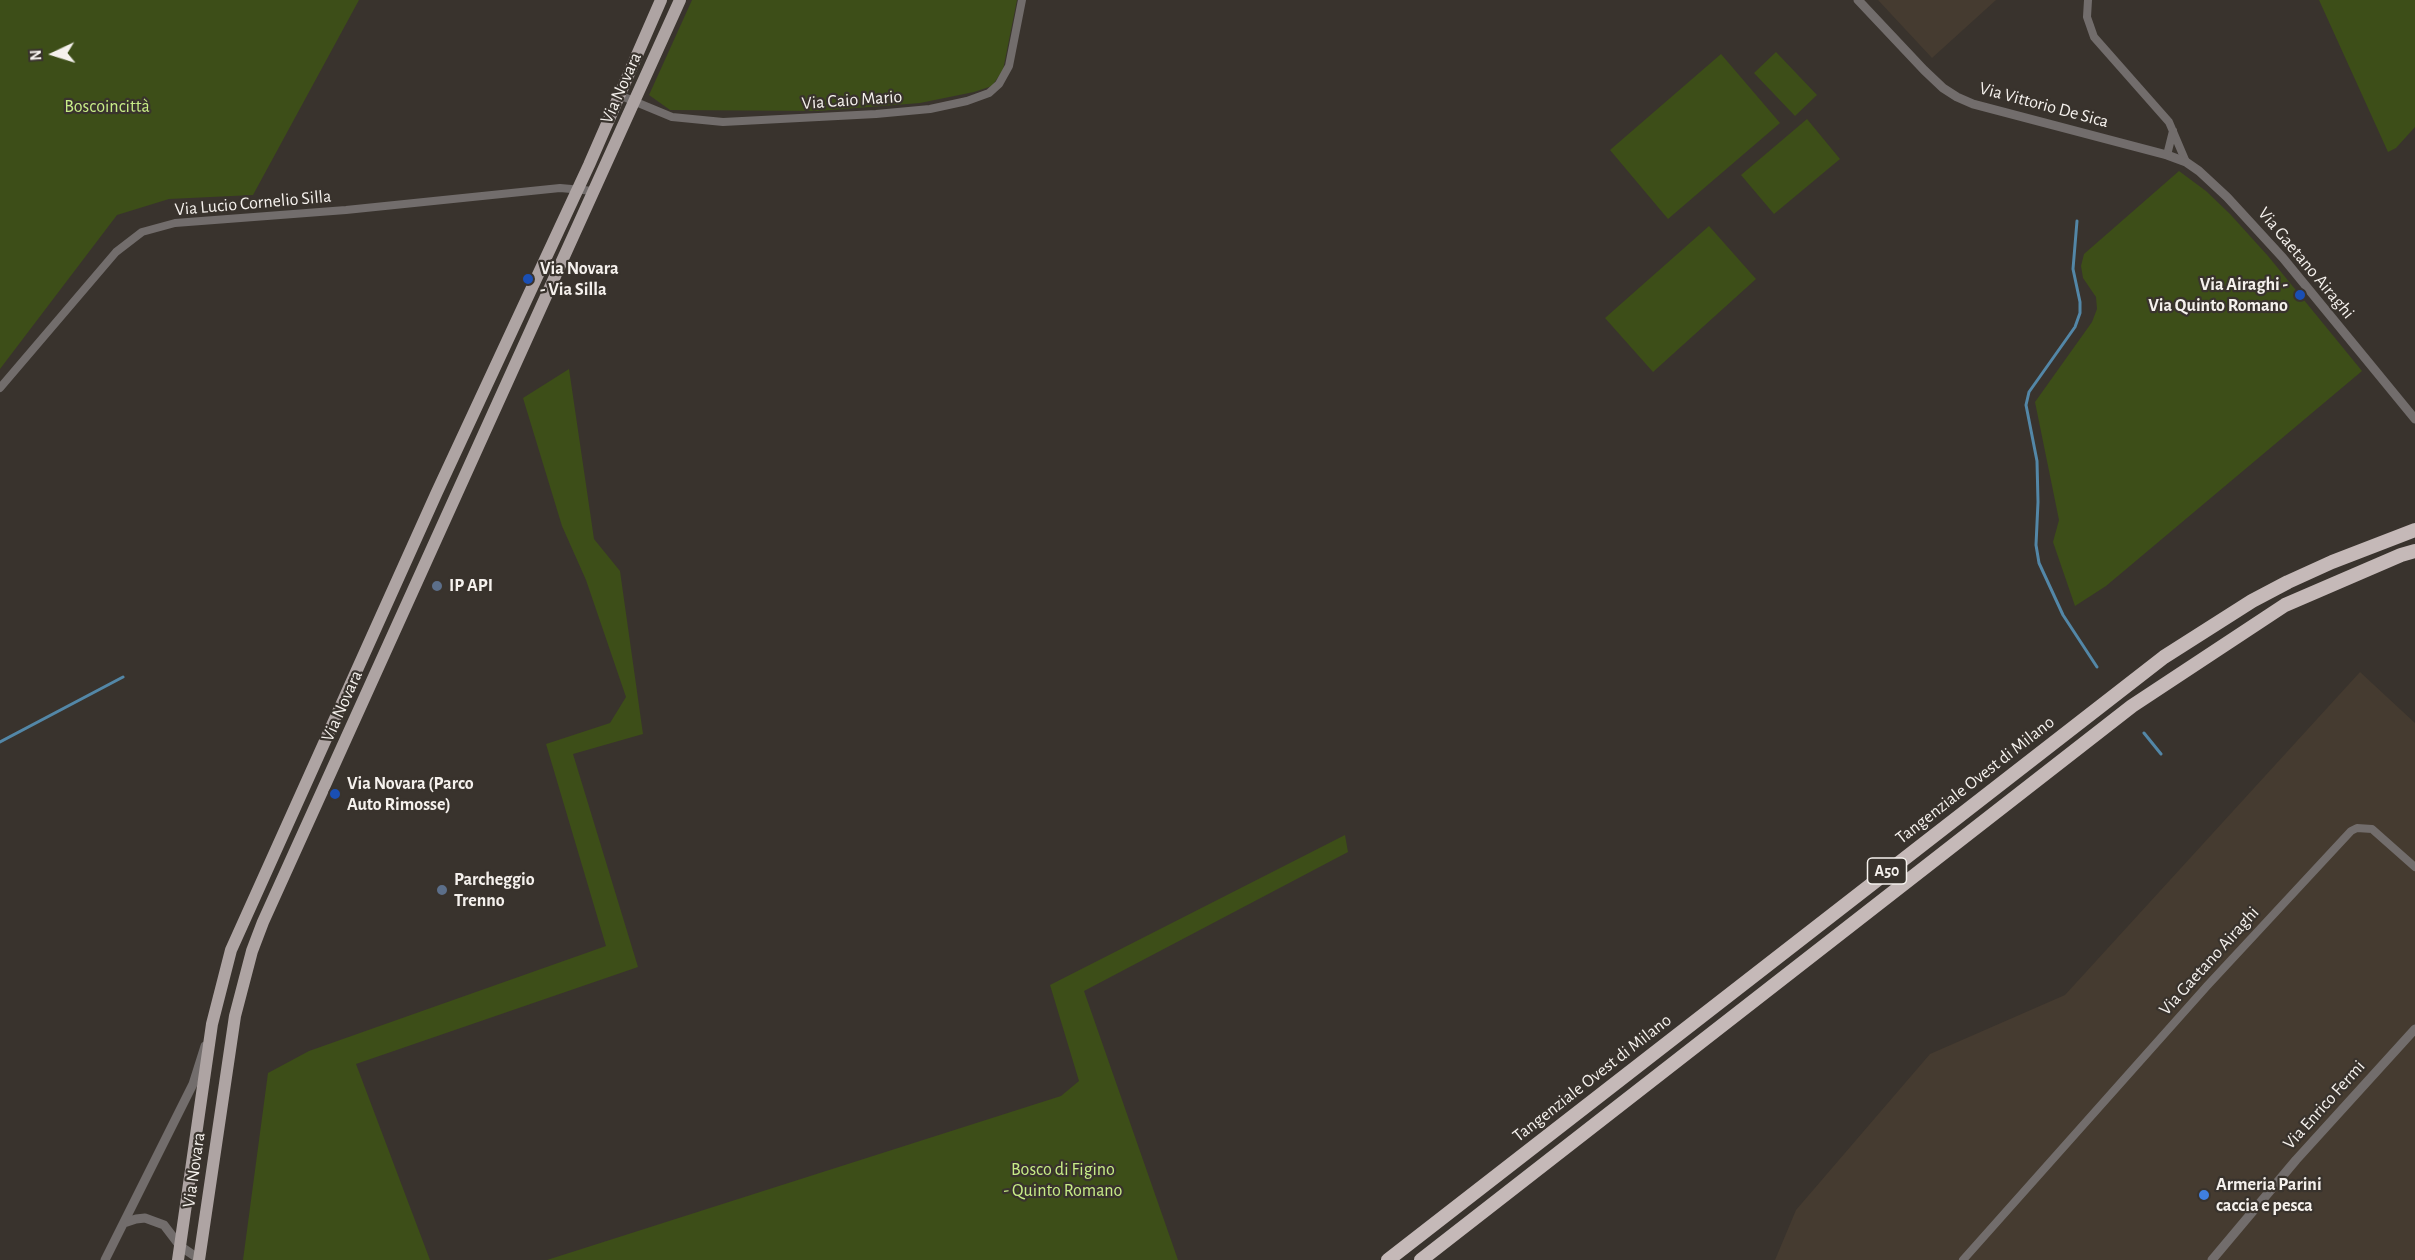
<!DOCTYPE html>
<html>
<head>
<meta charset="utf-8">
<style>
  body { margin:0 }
  #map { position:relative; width:2415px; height:1260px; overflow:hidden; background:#39332d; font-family:"Alegreya Sans",sans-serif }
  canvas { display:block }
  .north { position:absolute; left:24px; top:24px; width:60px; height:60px; -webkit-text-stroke:4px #39332d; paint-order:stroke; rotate:266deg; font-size:16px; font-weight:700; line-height:24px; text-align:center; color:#f5f1ed }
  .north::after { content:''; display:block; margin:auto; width:21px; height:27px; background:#f5f1ed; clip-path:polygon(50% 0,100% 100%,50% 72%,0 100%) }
</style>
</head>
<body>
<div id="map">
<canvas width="2415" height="1260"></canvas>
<div class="north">N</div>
</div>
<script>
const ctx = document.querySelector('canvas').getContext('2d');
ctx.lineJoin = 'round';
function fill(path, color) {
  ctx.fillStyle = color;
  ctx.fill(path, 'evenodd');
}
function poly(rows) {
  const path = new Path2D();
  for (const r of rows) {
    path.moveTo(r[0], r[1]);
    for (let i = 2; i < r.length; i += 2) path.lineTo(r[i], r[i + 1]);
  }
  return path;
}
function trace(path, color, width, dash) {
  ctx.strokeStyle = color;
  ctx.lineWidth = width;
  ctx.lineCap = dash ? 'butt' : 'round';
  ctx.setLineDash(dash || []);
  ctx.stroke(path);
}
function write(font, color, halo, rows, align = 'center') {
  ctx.font = font + ' "Alegreya Sans",sans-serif';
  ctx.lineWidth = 4.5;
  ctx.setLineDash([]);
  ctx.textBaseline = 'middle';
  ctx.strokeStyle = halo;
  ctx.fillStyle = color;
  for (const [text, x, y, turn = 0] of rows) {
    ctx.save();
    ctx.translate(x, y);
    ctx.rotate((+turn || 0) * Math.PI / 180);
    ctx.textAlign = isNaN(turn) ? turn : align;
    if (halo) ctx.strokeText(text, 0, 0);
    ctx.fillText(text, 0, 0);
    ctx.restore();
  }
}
const built = poly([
  [1878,0,1996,0,1932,58],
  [2360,672,2415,723,2415,1260,1775,1260,1796,1210,1930,1054,2065,995]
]);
const green = poly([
  [0,0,359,0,253,195,169,199,117,215,0,369],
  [692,0,1017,0,1003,70,992,86,974,92,920,103,818,111,670,110,649,95],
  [2319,0,2415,0,2415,127,2396,148,2388,152],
  [1776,52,1817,95,1795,116,1754,73],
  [1721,54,1780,123,1668,219,1610,150],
  [1807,119,1840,159,1774,214,1741,175],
  [2179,171,2206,191,2230,214,2268,256,2362,371,2106,586,2075,606,2053,542,2059,520,2035,402,2092,322,2097,309,2096,297,2083,278,2081,266,2084,254],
  [1709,226,1756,279,1653,372,1605,318],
  [569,369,594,539,620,571,643,734,573,754,638,967,356,1064,430,1260,243,1260,268,1073,309,1051,606,946,546,744,610,723,626,697,586,580,562,526,523,398],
  [1345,835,1348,852,1084,991,1178,1260,547,1260,1061,1096,1079,1081,1050,985]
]);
const stream = poly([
  [2077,221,2073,269,2080,302,2080,313,2075,327,2029,392,2026,405,2037,461,2038,502,2036,545,2039,563,2063,615,2097,667],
  [2144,733,2161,754],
  [0,742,123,677]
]);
const minor = poly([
  [2088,0,2087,17,2094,37,2169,122,2186,162],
  [619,95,672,117,723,122,876,114,930,109,967,101,989,93,999,84,1009,66,1022,0],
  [2167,155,2173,131],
  [0,388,116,252,142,232,175,223,346,210,560,188,594,191],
  [1963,1260,2207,986,2351,831,2357,828,2372,829,2415,867]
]);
const tertiary = poly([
  [1858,0,1924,70,1943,88,1957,97,1973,104,2167,155,2186,162,2199,171,2227,197,2283,258,2415,419],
  [124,1223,136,1219,145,1218,164,1225,180,1246,199,1259],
  [105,1260,193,1084,205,1046],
  [2212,1260,2296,1160,2415,1029]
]);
const primary = poly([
  [178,1260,212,1024,231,950,437,492,589,165,661,0],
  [199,1260,235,1016,252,951,263,922,680,0]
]);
const motorway = poly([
  [1388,1260,2164,657,2252,601,2288,582,2332,562,2415,530],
  [1421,1260,2132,706,2285,605,2401,555,2415,551]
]);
const markers = [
  [528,279,6,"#1a4fb4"],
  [2300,295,6,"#1a4fb4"],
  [437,586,6,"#5c6f8a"],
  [335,794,6,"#1a4fb4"],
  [442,890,6,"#5c6f8a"],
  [2204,1195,6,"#3f7fe0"]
];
const shields = [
  [1887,871,39]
];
const shieldNames = [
  ["A50",1887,871]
];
const streetNames = [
  ["Via Novara",621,88,-66],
  ["Via Caio Mario",852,100,-4],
  ["Via Vittorio De Sica",2044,105,15],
  ["Via Lucio Cornelio Silla",253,203,-5],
  ["Via Gaetano Airaghi",2306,263,50],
  ["Via Novara",342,706,-66],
  ["Tangenziale Ovest di Milano",1975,780,-38],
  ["Via Gaetano Airaghi",2209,961,-48],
  ["Tangenziale Ovest di Milano",1592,1078,-38],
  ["Via Enrico Fermi",2324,1105,-48],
  ["Via Novara",194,1170,-82]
];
const parkNames = [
  ["Boscoincittà",107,107],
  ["Bosco di Figino",1063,1170],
  ["- Quinto Romano",1063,1191]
];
const poiNames = [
  ["Via Novara",540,269],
  ["- Via Silla",540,290],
  ["Via Airaghi -",2288,285,"right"],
  ["Via Quinto Romano",2288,306,"right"],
  ["IP API",449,586],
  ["Via Novara (Parco",347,784],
  ["Auto Rimosse)",347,805],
  ["Parcheggio",454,880],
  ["Trenno",454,901],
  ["Armeria Parini",2216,1185],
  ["caccia e pesca",2216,1206]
];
fill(built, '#453b30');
fill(green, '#3d4e18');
trace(stream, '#5387a7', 3);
trace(minor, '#726d6c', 8);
trace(tertiary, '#726d6c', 9);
trace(primary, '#aea4a3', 12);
trace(motorway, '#c5b9b8', 14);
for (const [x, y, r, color] of markers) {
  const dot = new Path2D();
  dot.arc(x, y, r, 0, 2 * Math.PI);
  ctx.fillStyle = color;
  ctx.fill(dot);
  trace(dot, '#39332d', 2);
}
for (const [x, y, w] of shields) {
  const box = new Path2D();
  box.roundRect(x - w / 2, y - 13, w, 26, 4.5);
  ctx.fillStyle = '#39332d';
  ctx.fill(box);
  trace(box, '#f5f1ed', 1.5);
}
write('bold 16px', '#f5f1ed', null, shieldNames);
write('18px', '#f5f1ed', '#39332d', streetNames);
write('18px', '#c7ec87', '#39332d', parkNames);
write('bold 18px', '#f5f1ed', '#39332d', poiNames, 'left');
</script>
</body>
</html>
